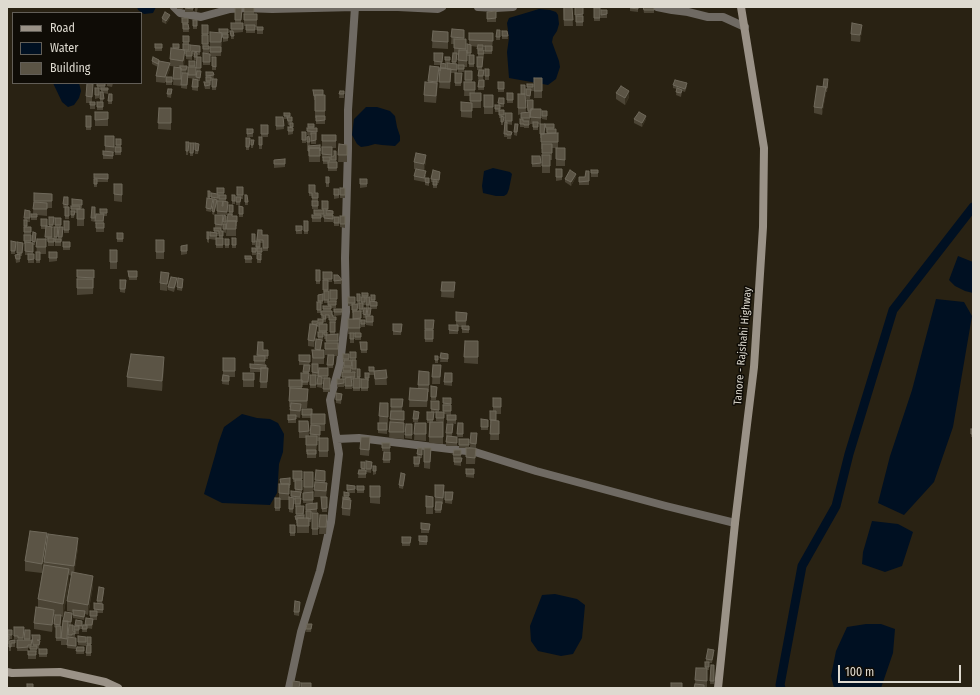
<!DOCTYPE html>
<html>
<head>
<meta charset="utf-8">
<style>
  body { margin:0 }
  #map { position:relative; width:980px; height:695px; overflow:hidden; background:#292213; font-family:"Fira Sans Condensed",sans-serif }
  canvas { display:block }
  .frame { position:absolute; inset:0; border:8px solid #dedad0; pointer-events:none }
  .legend { position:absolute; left:12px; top:12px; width:130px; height:72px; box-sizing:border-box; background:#0f0c06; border:1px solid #625e57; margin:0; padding:5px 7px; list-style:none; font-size:12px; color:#dedad0 }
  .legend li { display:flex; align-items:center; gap:8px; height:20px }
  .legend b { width:20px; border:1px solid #625e57 }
  .scale { position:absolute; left:838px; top:665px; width:123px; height:18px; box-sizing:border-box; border:2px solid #dedad0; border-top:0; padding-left:5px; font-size:12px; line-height:14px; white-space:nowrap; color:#dedad0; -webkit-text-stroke:3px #0f0c06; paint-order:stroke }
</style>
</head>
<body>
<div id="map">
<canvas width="980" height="695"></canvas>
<div class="frame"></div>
<ul class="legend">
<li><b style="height:5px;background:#9a9287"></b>Road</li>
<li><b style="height:11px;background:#001022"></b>Water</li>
<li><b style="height:11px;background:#5b5445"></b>Building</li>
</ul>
<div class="scale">100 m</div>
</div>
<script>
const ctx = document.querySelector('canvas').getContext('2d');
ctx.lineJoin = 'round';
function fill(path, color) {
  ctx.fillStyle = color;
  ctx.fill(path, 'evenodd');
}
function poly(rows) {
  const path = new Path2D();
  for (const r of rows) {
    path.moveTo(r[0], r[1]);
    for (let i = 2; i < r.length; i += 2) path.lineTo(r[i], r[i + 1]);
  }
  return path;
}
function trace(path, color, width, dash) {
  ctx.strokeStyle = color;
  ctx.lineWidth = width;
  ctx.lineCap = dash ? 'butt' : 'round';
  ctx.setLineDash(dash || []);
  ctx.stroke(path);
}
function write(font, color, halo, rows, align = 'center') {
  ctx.font = font + ' "Fira Sans Condensed",sans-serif';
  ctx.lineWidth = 3;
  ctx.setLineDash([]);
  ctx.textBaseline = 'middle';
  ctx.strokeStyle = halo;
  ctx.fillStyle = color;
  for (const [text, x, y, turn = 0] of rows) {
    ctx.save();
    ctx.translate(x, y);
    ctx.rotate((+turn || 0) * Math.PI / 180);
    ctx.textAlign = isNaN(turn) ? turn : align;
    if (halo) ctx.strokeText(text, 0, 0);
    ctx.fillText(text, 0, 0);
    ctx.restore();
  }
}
const water = poly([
  [137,7,156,7,153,13,144,14,138,10],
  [539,9,550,10,556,12,558,15,559,24,557,31,553,37,552,42,559,61,560,67,556,79,548,85,509,78,507,52,509,38,507,23,509,18],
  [53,83,79,83,81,91,79,98,74,105,68,107,62,102],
  [366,107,377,107,390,111,395,116,397,127,400,136,400,141,395,146,382,145,375,144,368,146,361,147,357,144,352,135,354,119],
  [493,168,510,172,512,174,509,189,507,194,504,196,496,196,483,193,482,186,484,171],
  [958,256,973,262,973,293,965,291,955,286,949,280],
  [936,299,964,302,972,316,953,427,934,482,904,515,878,503,890,456,912,390,923,348],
  [242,414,257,418,270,419,278,423,284,434,283,452,279,464,278,481,277,493,270,505,222,503,204,494,216,452,218,444,224,427],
  [872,521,898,524,913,532,902,566,885,572,862,564,863,552],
  [555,594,577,599,585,605,582,638,573,654,561,656,538,651,531,641,530,626,542,595],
  [866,624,881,624,895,629,893,653,881,688,834,688,831,676,836,651,847,627]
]);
const canal = poly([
  [781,688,780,685,802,566,836,506,849,454,893,310,973,207]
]);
const street = poly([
  [174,7,180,13,201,17,230,9,245,8,272,9,355,7],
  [478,7,495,8,513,7],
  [657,7,672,10,688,12,708,17,723,17,745,27],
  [337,439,359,438,475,452,536,471,666,506,735,523],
  [289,688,301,632,320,571,331,522,339,454,330,400,340,364,346,312,345,258,348,149,348,110,355,7,398,7,438,9,442,7]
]);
const secondary = poly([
  [7,672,12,673,60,672,105,682,118,688],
  [718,688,735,523,754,367,763,227,764,148,741,7]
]);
const wall = poly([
  [177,7,183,7,183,9,177,9],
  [185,7,193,7,193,12,185,12],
  [195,7,198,7,197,12,195,12],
  [244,7,254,7,254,14,257,14,257,27,255,27,255,33,246,33,246,26,244,26],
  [563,7,572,7,573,26,564,26],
  [575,7,583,7,583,26,576,26],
  [630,7,638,7,638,12,630,11],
  [643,7,654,7,654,13,644,13],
  [685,7,692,7,692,8,685,8],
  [235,8,242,8,241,23,235,23],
  [594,8,600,8,600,21,594,21],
  [601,10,607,10,607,18,601,18],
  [496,11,496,22,487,22,487,12],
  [162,18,170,18,166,24,162,22],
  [182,18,188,18,189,32,183,32],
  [193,20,197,20,197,29,193,29],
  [231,23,243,23,243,32,233,33,234,39,231,39],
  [202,25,208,25,209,53,203,53,202,37],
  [257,27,263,27,263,34,257,34],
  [228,29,228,41,223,42,223,36,222,36,221,56,210,56,210,42,219,32],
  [452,29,464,30,464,39,466,39,466,50,467,50,469,44,469,33,493,33,492,54,485,54,485,47,483,47,484,57,483,57,482,70,484,70,483,80,478,79,479,70,477,70,477,57,478,57,478,47,471,46,471,55,474,55,474,67,469,67,469,56,467,56,467,67,464,67,464,72,458,72,458,55,457,55,456,64,457,64,457,73,462,73,461,86,455,86,455,73,451,73,450,89,439,88,441,65,434,65,434,53,443,53,442,63,445,64,445,57,450,57,450,63,452,64,453,53,454,53,454,44,451,44],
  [445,64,447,64,447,69,446,68],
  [497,30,500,30,500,40,496,40],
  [433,31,448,32,448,49,432,48],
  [502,31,507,31,508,39,502,39],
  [862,31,860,42,851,41,851,34],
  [183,36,189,36,189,51,200,46,200,55,197,55,197,57,201,57,200,81,198,81,198,91,192,90,193,79,196,80,197,61,194,60,194,55,192,54,192,60,186,59,186,54,185,54,184,66,187,70,186,73,188,73,187,89,181,88,182,73,181,73,181,86,173,85,174,67,180,67,170,66,170,69,167,77,172,77,172,85,166,85,166,79,165,83,156,82,156,76,158,67,152,64,152,61,159,61,170,63,170,59,173,48,179,44,179,49,183,50],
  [155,44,162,44,162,51,155,51],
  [203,53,210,54,210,65,203,65],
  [212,57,216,57,216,70,212,70],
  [189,61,195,61,195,67,196,67,196,79,188,78],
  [430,66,439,73,436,103,424,102,424,95,428,82],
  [485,69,489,69,489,80,485,80],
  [465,71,472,71,472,82,475,82,475,93,481,93,481,108,472,108,472,118,461,117,461,102,470,103,470,96,464,96],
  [206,72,213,72,214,79,217,79,216,90,212,90,212,79,211,79,210,89,205,89,204,85,206,82],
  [534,78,542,78,542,98,534,98],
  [479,80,484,80,484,90,478,90],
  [498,82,504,82,504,92,498,92],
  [828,82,827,92,826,92,822,115,814,113,814,107,823,87],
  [92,83,92,102,95,102,95,109,90,109,90,103,86,103,86,96],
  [97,83,105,83,105,88,108,88,108,94,103,93,103,110,97,110,97,102,100,102,100,92,101,92,101,90,99,89,99,98,95,99,95,88,97,88],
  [107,83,113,83,112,87,107,86],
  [527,84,533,84,533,91,531,91,530,99,526,99,526,89,527,89],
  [525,85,526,113,528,112,527,100,533,109,541,109,541,124,545,134,547,133,547,132,546,132,545,124,554,124,554,129,556,133,558,133,558,148,565,148,565,166,556,166,556,148,552,148,552,160,550,160,550,173,542,173,542,149,541,149,541,138,540,138,540,124,538,124,538,130,533,130,533,124,530,124,531,114,530,114,530,121,529,121,529,128,524,128,524,127,520,127,520,119,521,119,521,114,518,115,518,94,521,94],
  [673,85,687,86,685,92,682,91,681,97,676,95,677,89,673,88],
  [168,89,172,89,171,98,167,97],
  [313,90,323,95,325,95,325,124,316,124,316,118,315,118,315,100,314,100],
  [340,91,344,91,344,98,339,98],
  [507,93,513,93,513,103,507,103],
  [616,93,629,97,625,105,616,99],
  [109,94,112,94,112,104,108,104],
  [484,95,493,95,493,114,484,114],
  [499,98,504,98,504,107,500,107,500,110,504,110,503,125,501,125,501,118,499,118,499,112,495,112,495,105,498,105],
  [159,108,171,108,171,130,158,129],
  [542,111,547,111,547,120,542,119],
  [95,112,108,112,108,126,95,126],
  [284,113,290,113,290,117,292,117,293,134,288,135,288,127,290,128,290,125,288,125,287,119,284,119],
  [505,113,512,113,512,125,507,124,507,131,512,132,511,139,507,139,507,137,504,137],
  [86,116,91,116,91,130,86,130],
  [276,117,283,117,284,129,276,130],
  [634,119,646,119,642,127,634,123],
  [308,124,314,124,314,128,317,128,316,144,311,144,311,135,307,135],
  [515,124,518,124,517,136,514,135],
  [261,125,268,125,268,137,261,137],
  [247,129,253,129,253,137,247,137],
  [302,132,306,132,306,143,302,143],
  [322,135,336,135,336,148,332,148,332,156,334,156,336,151,337,171,328,171,328,164,323,164,323,158,322,158],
  [114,136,114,153,113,153,113,159,103,159,103,151,105,151,105,146],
  [309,136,310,146,307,146,307,137],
  [259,137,262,137,262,149,259,149],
  [246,138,250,138,249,150,246,150],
  [116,139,121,139,121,155,115,155],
  [251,140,254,140,253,148,251,148],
  [190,143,194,143,193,156,190,156],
  [339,144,347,145,347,162,338,162],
  [320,145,320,162,309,162,308,146],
  [189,146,188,155,186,155,186,151],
  [199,147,198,154,195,154,195,150],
  [532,156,540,156,541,167,532,167],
  [285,159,285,167,274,168,274,160],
  [426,161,424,171,414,169,414,162],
  [556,169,562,169,562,180,556,181],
  [591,170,598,170,598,177,591,177],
  [589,171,589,185,579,185,579,177,585,177],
  [94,174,108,174,108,182,97,182,97,187,94,187],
  [426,175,424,182,414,180,414,176],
  [440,175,439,183,437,183,437,188,433,188,433,182,431,182,431,179],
  [326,177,329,177,329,187,326,187],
  [576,177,571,186,565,182,565,179],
  [360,179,367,179,367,187,360,188],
  [425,182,429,182,429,186,425,185],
  [309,185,315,193,318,193,318,209,312,209,312,196,309,196],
  [237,187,243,187,243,199,241,199,240,205,236,205],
  [217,188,224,188,224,195,226,195,226,202,228,202,227,215,217,214,217,201,214,215,212,214,214,201,213,201,211,212,206,211,208,198,208,191,210,191,210,199,211,199,211,193,217,194],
  [340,188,345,188,345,198,340,198],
  [334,189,339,189,339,198,334,199],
  [122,191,122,202,114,201,114,194],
  [34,193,52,194,52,208,47,208,47,216,37,215,37,220,31,220,31,214,33,214],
  [232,195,235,195,235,204,232,204],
  [245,195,247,195,248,205,245,205],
  [64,197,68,197,68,207,69,207,69,219,65,219,65,208,63,208],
  [82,200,82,208,80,209,84,209,84,226,77,226,77,213,75,213,74,218,71,218,71,206,72,205],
  [322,201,328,201,328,210,333,211,333,222,324,222,324,217,321,217,321,222,312,222,312,215,314,215,314,210,322,210],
  [229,205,233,205,233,215,232,215,232,216,237,216,237,226,236,226,236,236,226,236,227,221,229,214],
  [239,206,243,207,243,217,239,217],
  [92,207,95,207,95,222,91,221],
  [100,209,107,209,107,216,104,216,104,232,96,232,96,224,95,224,96,214,100,214],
  [25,210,30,211,30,222,27,222,27,227,31,227,31,243,32,243,33,232,36,233,35,245,33,245,33,254,34,254,34,263,28,263,28,255,25,255,25,244,24,244,24,227],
  [215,215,223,215,222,228,215,228],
  [224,215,226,216,226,233,223,232],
  [340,216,345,216,345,228,340,227],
  [49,217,54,217,53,228,52,228,52,238,54,238,54,227,55,227,55,218,61,218,61,227,63,227,62,241,61,241,61,246,55,246,55,241,54,240,54,246,48,246,48,241,46,240,46,254,40,254,40,263,36,263,37,239,45,239,46,229,41,229,41,219,47,219,47,226,49,227],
  [58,228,59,228,58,239,57,239],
  [334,217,339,217,339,226,334,226],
  [64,221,69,221,69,233,64,233],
  [304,221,308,221,308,234,304,234],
  [296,226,302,226,302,234,296,234],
  [214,228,221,231,223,231,223,248,216,248,216,240,210,239,210,232,214,232],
  [217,234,219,234,219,238,217,238],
  [258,230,262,235,268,235,268,251,263,251,263,243,260,243,260,248,262,248,262,255,261,255,261,263,257,263,257,251,256,251,256,241],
  [207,232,209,232,209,243,207,242],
  [117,233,123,233,123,242,117,242],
  [252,234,255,234,255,245,252,245],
  [232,238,236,238,236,248,232,248],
  [225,239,229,239,229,248,225,248],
  [156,240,164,240,164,259,156,259],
  [11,241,16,242,15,254,11,254],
  [17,242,23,243,22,256,20,256,20,262,16,263,15,255,17,255],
  [63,242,70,242,70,250,63,250],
  [181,246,187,251,187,254,181,255],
  [252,248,256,248,256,255,252,255],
  [110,250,117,250,117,269,110,269],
  [49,252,57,252,57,261,49,262],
  [245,256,251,256,252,263,245,263],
  [77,270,94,270,93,294,77,295],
  [316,270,320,270,320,284,316,284],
  [128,271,137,271,137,280,129,280],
  [323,272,332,272,332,282,328,282,328,291,329,291,329,301,330,301,330,290,337,290,337,302,336,302,336,308,331,308,331,311,332,315,333,317,336,317,336,323,335,323,335,334,338,334,338,356,334,356,333,368,327,368,328,355,325,355,325,343,326,343,326,339,324,339,324,334,323,334,323,341,322,341,321,350,324,350,324,364,318,364,318,376,316,376,316,388,310,388,310,375,312,375,312,350,315,350,316,339,318,339,318,332,319,332,319,327,317,327,314,347,308,346,308,340,312,324,323,319,323,324,327,324,327,335,330,334,330,323,329,318,326,318,326,322,323,322,323,318,321,318,321,313,317,313,317,302,318,302,318,295,323,294,323,304,321,304,321,311,323,311,323,306,328,306,328,303,324,303],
  [334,275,342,280,342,284,334,284],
  [120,280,126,280,125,293,120,292],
  [169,280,167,291,160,290,160,283],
  [177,281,174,292,168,290,168,287],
  [442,282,455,282,454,298,441,297],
  [183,283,182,291,177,290,177,287],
  [362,293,368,293,368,297,370,297,369,308,370,308,371,295,375,295,375,302,377,302,377,309,371,309,370,316,373,316,373,326,366,325,366,318,363,318,364,308,367,308,367,316,368,308,366,308,366,299,365,300,365,305,363,305,363,312,361,312,361,320,365,320,365,327,361,327,361,322,360,322,360,333,361,333,361,340,355,340,355,334,354,334,354,343,350,343,350,334,348,334,348,328,352,319,353,319,353,313,352,313,352,306,348,306,348,297,355,297,355,304,358,304,357,311,359,311,359,304,357,304,357,294,360,294,360,303,361,303],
  [334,309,342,309,342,315,334,316],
  [456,312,467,313,466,326,469,326,469,333,462,333,462,327,458,327,458,334,449,334,449,325,456,325],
  [434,320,433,342,425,342,425,329],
  [393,324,402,324,401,335,393,335],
  [465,341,478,341,478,364,464,363],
  [258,342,263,350,268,350,268,359,265,359,265,364,254,364,254,356,257,356],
  [360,342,367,342,367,353,361,353],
  [350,352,356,352,356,373,355,373,355,378,357,378,357,369,360,369,360,391,353,391,353,380,351,380,352,389,345,389,345,380,344,380,344,387,337,387,337,379,342,379,342,372,343,372,344,363,344,362,343,362,343,354,349,354,349,360,350,360],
  [351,361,352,361,352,372,351,372,351,369,352,369],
  [441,353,448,354,448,362,440,362],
  [299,355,310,355,308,385,302,385,302,389,308,396,307,408,301,408,300,418,296,417,296,423,288,423,288,415,290,415,290,407,289,407,289,380,301,380,303,373,304,365,299,365],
  [435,356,438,356,438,363,435,363],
  [223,358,235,358,235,377,229,377,229,385,222,384,223,375],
  [250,364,268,368,267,388,260,388,261,372,250,372],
  [433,365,441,365,440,384,432,384],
  [164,367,162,391,127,387,127,377],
  [369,367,374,367,374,375,369,375,369,381,368,381,368,391,361,391,361,379,365,379,365,373,369,373],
  [319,368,328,368,328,378,330,378,330,392,323,392,324,379,322,379,322,388,317,387],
  [386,370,387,385,375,385,374,371],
  [419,371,429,378,429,392,428,392,427,407,409,407,410,388,418,388],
  [243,373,254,373,254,387,243,387],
  [452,377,452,386,444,385,444,382],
  [431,386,437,387,436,400,431,400],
  [336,393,342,394,341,404,336,403],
  [443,398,451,398,451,415,444,414,444,422,436,421,436,413,434,413,433,422,443,422,443,444,429,443,429,423,427,423,427,412,431,412,431,401,439,401,439,412,443,412],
  [493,398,501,398,501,414,496,414,496,421,499,421,499,440,490,440,491,423,490,423,490,411,493,411],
  [391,399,403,399,402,411,404,411,404,439,389,438,390,422],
  [380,403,388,403,388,423,379,423],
  [302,409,312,414,325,414,325,431,320,431,320,438,328,438,328,457,319,457,319,441,317,441,316,458,307,458,307,452,306,452,306,438,299,438,299,421,308,421,309,436,310,436,311,418,302,418],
  [419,415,418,422,413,422,413,419],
  [447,415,456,415,456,424,447,423],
  [481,419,488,420,488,430,481,430],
  [378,423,387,423,387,434,378,433],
  [415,423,426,423,426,441,414,440],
  [458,423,463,423,463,437,457,437],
  [406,424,412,424,412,439,405,438],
  [453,424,452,437,457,437,457,446,446,446,446,433],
  [971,429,973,429,973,437,971,437],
  [471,433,477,433,476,447,470,447],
  [459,439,469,439,469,448,476,448,475,464,466,464,466,448,459,448],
  [382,443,390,443,390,451,382,451],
  [370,444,369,456,360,455,360,449],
  [418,448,422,448,422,458,420,458,419,467,414,467,414,457,417,457],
  [424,448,431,448,430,469,424,468],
  [461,450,461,466,454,465,454,458,453,458,453,455],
  [384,452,390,452,390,463,383,463],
  [366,461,372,462,371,473,366,472,366,478,358,478,359,470,361,470,361,462,365,462,365,470,366,470],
  [373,466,376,471,376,474,373,475],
  [474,469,474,478,466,477,466,474],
  [316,470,325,471,325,483,327,490,326,497,327,497,327,512,322,512,321,497,314,497],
  [293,471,302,471,302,493,301,493,301,506,304,506,304,518,306,518,306,504,317,503,317,512,311,513,311,522,309,522,309,533,297,533,297,523,296,523,296,507,295,507,295,500,294,500,293,513,289,512,289,497,291,497,291,491,295,492,295,482,293,482],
  [304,472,313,472,313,503,303,503],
  [405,477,403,489,399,488,399,485],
  [290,478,290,488,289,488,289,500,280,500,280,511,275,511,275,498,279,498,279,484,280,484],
  [347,485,355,486,355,493,349,493,349,497,351,506,350,516,342,515,342,508,344,496,347,492],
  [435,485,444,485,443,504,442,504,441,513,435,513,436,504,435,504],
  [357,486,364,486,364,493,357,493],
  [380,492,380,504,370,503,370,497],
  [445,492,453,492,452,504,445,503],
  [426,496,433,497,433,514,426,514],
  [312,513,318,513,318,535,312,535],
  [320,515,327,515,326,534,319,534],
  [430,524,429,533,421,533,421,529],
  [290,525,295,525,295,536,290,536],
  [419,536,427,536,427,545,419,545],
  [402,537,411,537,410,546,402,546],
  [47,540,78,548,74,573,93,586,88,615,85,614,84,620,73,618,73,612,67,611,67,601,72,576,69,575,69,582,63,617,61,616,60,626,61,629,61,641,56,641,56,628,54,627,55,615,54,615,52,632,34,629,34,623,38,608,38,599,42,573,25,571,25,561],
  [104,591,102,604,103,604,103,613,97,613,97,620,93,620,92,629,87,628,87,632,82,632,83,625,85,625,86,618,90,618,90,611,94,611,94,603,97,603,97,601],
  [300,605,299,616,294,615,294,612],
  [72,616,71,625,73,631,74,631,75,625,82,624,82,629,79,629,79,634,75,634,75,637,72,637,72,638,76,638,76,649,67,648,69,625,68,625,67,645,61,645,61,638,63,621],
  [307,624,312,624,311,632,306,632],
  [7,626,8,626,8,630,12,630,12,639,9,639,9,641,15,640,15,647,11,647,11,651,9,651,9,644,7,644,7,636,8,636],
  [14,627,24,627,23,640,24,640,25,630,30,630,30,640,32,640,32,646,33,646,32,635,40,635,39,649,37,648,37,652,36,652,36,659,28,659,28,651,30,651,30,648,28,648,28,651,17,651,18,639,14,639],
  [78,636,86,637,86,646,78,645],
  [87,637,91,637,91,656,86,656],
  [77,647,84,647,84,654,76,654],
  [39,649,47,649,47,657,39,657],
  [714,654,712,663,709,663,709,670,707,670,707,687,704,687,704,688,695,684,696,668,705,668,705,662,706,662,706,659],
  [711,665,714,665,714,684,710,684]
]);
const shadedWall = poly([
  [170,15,170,18,166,24,166,21],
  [862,25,862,31,860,42,860,35],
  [185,50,185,57,183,68,183,61],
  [170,63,170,69,165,83,165,77],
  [826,87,826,94,822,115,822,108],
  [629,91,629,97,625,105,625,98],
  [646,116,646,119,642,127,642,123],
  [426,155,426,161,424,171,424,164],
  [576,174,576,177,571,186,571,182],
  [169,273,169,280,167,291,167,284],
  [317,325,317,331,314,347,314,341],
  [164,357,164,367,162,391,162,381],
  [47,533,47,543,42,573,42,564],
  [78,538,78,548,74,576,74,566],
  [69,569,69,582,63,617,63,604],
  [93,576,93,586,88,615,88,605],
  [54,610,54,617,52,632,52,625]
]);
const building = poly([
  [185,7,193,7,193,9,185,8,185,7],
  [244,7,254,7,254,12,244,12,244,7],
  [564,7,572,7,573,20,564,20,564,7],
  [575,7,583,7,583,14,575,15,575,7],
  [630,7,638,7,638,9,630,8,630,7],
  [643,7,654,7,654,10,644,10,643,7],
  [235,8,242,8,241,20,235,20,235,8],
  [594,8,600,8,600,18,594,18,594,8],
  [601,10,607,10,607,14,601,15,601,10],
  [496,11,496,18,487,19,487,12,496,11],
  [165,12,170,15,166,21,162,18,165,12],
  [244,14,257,14,257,20,244,20,244,14],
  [576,16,583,16,583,22,576,22,576,16],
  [182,18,188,18,188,23,182,23,182,18],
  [193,20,197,20,197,26,193,26,193,20],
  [231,23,243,23,243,29,231,29,231,23],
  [852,23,862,25,860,35,851,34,852,23],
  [183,24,188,24,189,29,183,29,183,24],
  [202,25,208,25,208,34,202,34,202,25],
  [246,25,255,25,255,30,246,30,246,25],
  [257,27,263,27,263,30,257,30,257,27],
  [219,29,228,29,228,33,222,33,219,32,219,29],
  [452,29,464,30,464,38,451,37,452,29],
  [497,30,500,30,500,37,496,37,497,30],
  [230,31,233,31,234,36,231,36,230,31],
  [433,31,448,32,448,42,432,41,433,31],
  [502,31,507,31,508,36,502,36,502,31],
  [210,32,222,33,221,42,210,42,210,32],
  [469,33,493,33,493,41,469,40,469,33],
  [222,34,228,34,228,38,223,38,222,34],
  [202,35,208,35,208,44,202,44,202,35],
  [183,36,189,36,189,42,183,42,183,36],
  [454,39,466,39,466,49,454,48,454,39],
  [155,44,162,44,162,48,155,48,155,44],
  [173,44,179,44,179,48,173,48,173,44],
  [183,44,189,44,189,50,183,50,183,44],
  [467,44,471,45,471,53,467,53,467,44],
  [190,45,200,46,200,52,192,51,192,56,186,56,186,51,190,51,190,45],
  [478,45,483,45,483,49,477,49,478,45],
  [203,46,209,46,209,49,203,49,203,46],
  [485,46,492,46,492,51,485,51,485,46],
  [210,47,221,47,221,52,210,52,210,47],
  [171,48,185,50,183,61,170,59,171,48],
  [459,50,467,50,467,61,458,60,459,50],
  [478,50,484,50,484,54,478,54,478,50],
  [195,52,197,53,197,57,201,57,201,68,196,68,197,57,194,57,195,52],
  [203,53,210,54,210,62,203,62,203,53],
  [434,53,443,53,442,62,434,61,434,53],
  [453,53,457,53,456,62,452,62,453,53],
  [469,55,474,55,474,64,469,64,469,55],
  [153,57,159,60,158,64,152,61,153,57],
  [212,57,216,57,216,67,212,66,212,57],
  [445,57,450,57,450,60,445,60,445,57],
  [477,57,483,57,482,67,477,67,477,57],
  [159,61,170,63,165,77,156,76,159,61],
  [189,61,195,61,195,66,189,66,189,61],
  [441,63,446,64,446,68,440,68,440,71,441,63],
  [447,63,457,64,457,70,447,69,447,63],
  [458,65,464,65,464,69,458,69,458,65],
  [180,66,187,66,186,70,181,70,181,68,180,68,180,66],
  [430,66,439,67,437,82,428,81,430,66],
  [174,67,181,68,181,79,173,79,174,67],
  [188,67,196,67,196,75,188,75,188,67],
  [440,68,451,69,450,82,439,82,440,68],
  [485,69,489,69,489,76,485,76,485,69],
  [479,70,484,70,483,76,478,76,479,70],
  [197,71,201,71,200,78,196,77,197,71],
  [465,71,472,71,472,80,465,80,465,71],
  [206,72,213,72,214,75,206,76,206,72],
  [182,73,188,73,187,85,181,85,182,73],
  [455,73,462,73,461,83,455,83,455,73],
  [166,77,172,77,172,82,166,82,166,77],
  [206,77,211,77,211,81,206,81,206,77],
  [534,78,542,78,542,91,534,91,534,78],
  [193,79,198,80,198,87,192,87,193,79],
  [212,79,217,79,216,87,212,87,212,79],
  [824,79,828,79,827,88,825,88,826,87,823,87,824,79],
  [479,80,484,80,484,87,478,87,479,80],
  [675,80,687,83,685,89,673,85,675,80],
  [204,82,210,82,210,85,205,86,204,82],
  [425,82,437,83,436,96,424,95,425,82],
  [464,82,475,82,475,90,464,90,464,82],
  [498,82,504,82,504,89,498,89,498,82],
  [87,83,93,84,92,97,86,96,87,83],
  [97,83,105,83,105,86,97,86,97,83],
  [527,84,533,84,533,87,527,87,527,84],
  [521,85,525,85,525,94,521,94,521,85],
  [621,86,629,91,625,98,616,93,621,86],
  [817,86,826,87,822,108,814,107,817,86],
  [95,88,99,88,99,95,95,95,95,88],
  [101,88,108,88,108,90,101,90,101,88],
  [677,88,682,90,681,93,676,92,677,88],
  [168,89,172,89,171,94,167,94,168,89],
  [526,89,531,89,530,96,526,95,526,89],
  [313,90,323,90,323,95,315,95,315,96,314,96,313,90],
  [340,91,344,91,344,94,339,94,340,91],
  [100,92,103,92,104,99,100,99,100,92],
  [470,93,481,93,481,101,470,101,470,93],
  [507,93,513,93,513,100,507,100,507,93],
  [109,94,112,94,112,101,108,101,109,94],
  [518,94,525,94,526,108,518,108,518,94],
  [315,95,325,95,325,111,315,111,315,95],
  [484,95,493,95,493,107,484,107,484,95],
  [499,98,504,98,504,104,498,103,499,98],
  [527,100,533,100,533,109,531,109,531,111,528,111,527,100],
  [90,102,95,102,95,105,90,105,90,102],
  [97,102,103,102,103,107,97,107,97,102],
  [461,102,472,103,472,111,461,111,461,102],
  [495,105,500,105,500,109,495,109,495,105],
  [159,108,171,108,171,123,158,123,159,108],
  [531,109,541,109,541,118,530,117,531,109],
  [499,110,504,110,504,115,499,115,499,110],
  [542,111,547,111,547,116,542,116,542,111],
  [95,112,108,112,108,119,95,120,95,112],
  [530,112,530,118,521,118,521,113,530,112],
  [639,112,646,116,642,123,634,119,639,112],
  [284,113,290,113,290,116,284,116,284,113],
  [505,113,512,113,512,121,505,121,505,113],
  [86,116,91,116,91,127,86,127,86,116],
  [316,116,325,116,325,120,316,121,316,116],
  [501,116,504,117,503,122,501,122,501,116],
  [276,117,283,117,284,126,276,126,276,117],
  [287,117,292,117,292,121,288,121,287,117],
  [520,119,523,119,523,121,529,121,529,125,524,125,524,124,520,124,520,119],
  [505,122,507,122,507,131,512,132,511,135,507,135,507,134,504,134,505,122],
  [533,122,538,122,538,127,533,127,533,122],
  [290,123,293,123,293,127,290,127,290,123],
  [308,124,314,124,314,127,308,127,308,124],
  [515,124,518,124,517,132,514,132,515,124],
  [540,124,545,124,544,134,540,134,540,124],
  [545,124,554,124,554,128,546,128,545,124],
  [261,125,268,125,268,134,261,134,261,125],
  [288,127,293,128,293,131,288,131,288,127],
  [307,128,317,128,317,132,307,131,307,128],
  [247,129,253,129,253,133,247,134,247,129],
  [547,129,556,129,556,133,547,133,547,129],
  [302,132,306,132,306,140,302,140,302,132],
  [311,133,316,133,316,140,311,141,311,133],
  [558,133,558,142,541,142,541,134,558,133],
  [322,135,336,135,336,141,322,141,322,135],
  [105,136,114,136,114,147,105,146,105,136],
  [309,136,310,142,307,142,307,137,309,136],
  [259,137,262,137,262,145,259,145,259,137],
  [246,138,250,138,249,147,246,147,246,138],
  [116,139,121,139,121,145,116,145,116,139],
  [251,140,254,140,253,145,251,145,251,140],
  [186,142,189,142,188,151,186,151,186,142],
  [190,143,194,143,193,153,190,153,190,143],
  [195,143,199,144,198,151,195,150,195,143],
  [339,144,347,145,347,155,338,155,339,144],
  [542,144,552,144,552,153,542,153,542,144],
  [320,145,320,151,320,148,309,148,309,151,308,151,308,146,320,145],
  [115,147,121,147,121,152,115,152,115,147],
  [322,147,332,147,332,155,322,154,322,147],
  [309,148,320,148,320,156,309,156,309,148],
  [556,148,565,148,565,160,556,159,556,148],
  [103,151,113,152,113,156,103,155,103,151],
  [334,151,336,151,336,160,331,160,331,156,334,156,334,151],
  [416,153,426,155,424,164,414,162,416,153],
  [542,155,550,155,550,166,542,166,542,155],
  [532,156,540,156,541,163,532,164,532,156],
  [323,157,330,157,330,161,323,161,323,157],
  [285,159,285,164,274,164,274,160,285,159],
  [328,162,337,162,337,168,328,168,328,162],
  [416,169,426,171,424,178,414,176,416,169],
  [556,169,562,169,562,177,556,177,556,169],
  [433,170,440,172,439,180,431,179,433,170],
  [570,170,576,174,571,182,565,179,570,170],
  [591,170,598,170,598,173,591,173,591,170],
  [586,171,589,171,589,181,579,182,579,177,585,177,586,171],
  [94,174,108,174,108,179,94,178,94,174],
  [326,177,329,177,329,183,326,183,326,177],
  [425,178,429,178,429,183,425,182,425,178],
  [94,179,97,179,97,184,94,184,94,179],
  [360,179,367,179,367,184,360,184,360,179],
  [433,181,437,181,437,185,433,185,433,181],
  [114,184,122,184,122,195,114,194,114,184],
  [309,185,315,185,315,193,318,193,318,198,312,198,312,193,309,193,309,185],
  [237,187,243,187,243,195,237,195,237,187],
  [217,188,224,188,224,193,217,193,217,188],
  [340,188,345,188,345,195,340,195,340,188],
  [334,189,339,189,339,195,334,195,334,189],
  [208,191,210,191,210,197,208,197,208,191],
  [34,193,52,194,52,201,34,201,34,193],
  [211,193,218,194,218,198,211,197,211,193],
  [219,195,226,195,226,199,219,199,219,195],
  [232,195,235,195,235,201,232,201,232,195],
  [245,195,247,195,248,202,245,202,245,195],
  [64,197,68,197,68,205,63,204,64,197],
  [236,197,241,197,240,202,236,202,236,197],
  [207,198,213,199,211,209,206,208,207,198],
  [72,199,82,200,82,205,72,205,72,199],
  [214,199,217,200,214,212,212,211,214,199],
  [217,201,223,201,222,206,223,206,223,201,228,202,227,212,217,211,217,201],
  [312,201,318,201,318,206,312,206,312,201],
  [322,201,328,201,328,209,322,209,322,201],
  [34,202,47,203,47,209,33,209,34,202],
  [229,205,233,205,233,212,229,212,229,205],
  [71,206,80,206,80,209,71,209,71,206],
  [239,206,243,207,243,214,239,214,239,206],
  [65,207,69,207,69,216,65,216,65,207],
  [92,207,95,207,95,218,91,218,92,207],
  [77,209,84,209,84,219,77,219,77,209],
  [100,209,107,209,107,213,100,213,100,209],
  [25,210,30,211,30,218,24,218,25,210],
  [314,210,324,210,324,214,314,214,314,210],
  [326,210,333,211,333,214,326,214,326,210],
  [71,211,75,211,74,215,71,215,71,211],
  [31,214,37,214,37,217,31,217,31,214],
  [96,214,104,214,103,221,95,221,96,214],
  [228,214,232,214,232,216,237,216,237,222,236,222,236,221,227,221,228,214],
  [215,215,223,215,222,225,215,224,215,215],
  [224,215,226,216,226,222,223,222,224,215],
  [312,215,321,215,321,218,312,218,312,215],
  [324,215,333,215,333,219,324,218,324,215],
  [340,216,345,216,345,224,340,224,340,216],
  [49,217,54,217,53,225,49,225,49,217],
  [334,217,339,217,339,223,334,223,334,217],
  [55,218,61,218,61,225,55,225,55,218],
  [41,219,47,219,47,226,41,226,41,219],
  [24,220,27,220,27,226,24,226,24,220],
  [64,221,69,221,69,230,64,230,64,221],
  [227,221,236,221,236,229,226,229,227,221],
  [304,221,308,221,308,231,304,231,304,221],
  [96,223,104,223,104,228,96,228,96,223],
  [223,224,226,224,226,229,223,229,223,224],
  [46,226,52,227,52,237,45,237,46,226],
  [296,226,302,226,302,230,296,231,296,226],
  [24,227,31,227,31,232,24,232,24,227],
  [54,227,58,227,57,237,54,237,54,227],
  [59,227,63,227,62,237,58,237,59,227],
  [214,228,221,228,221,231,223,231,223,236,219,236,219,231,214,231,214,228],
  [258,230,262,230,262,235,268,235,268,248,263,248,263,240,257,240,258,230],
  [33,232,36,233,35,242,32,241,33,232],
  [207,232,209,232,209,239,207,239,207,232],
  [210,232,217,233,217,236,210,236,210,232],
  [117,233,123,233,123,239,117,239,117,233],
  [252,234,255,234,255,242,252,242,252,234],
  [24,235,31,235,31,241,24,241,24,235],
  [48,238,54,238,54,242,48,242,48,238],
  [216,238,223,238,223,245,216,245,216,238],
  [232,238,236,238,236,245,232,245,232,238],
  [37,239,46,239,46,247,36,247,37,239],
  [55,239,61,239,61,242,55,242,55,239],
  [225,239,229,239,229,245,225,245,225,239],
  [156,240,164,240,164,252,156,252,156,240],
  [11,241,16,242,15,251,11,251,11,241],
  [256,241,260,241,260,247,256,247,256,241],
  [17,242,23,243,22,253,17,253,17,242],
  [25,242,33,243,33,252,25,251,25,242],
  [63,242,70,242,70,247,63,247,63,242],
  [187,245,187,251,181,251,181,246,187,245],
  [252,248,256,248,256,252,252,252,252,248],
  [257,248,262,248,262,252,257,252,257,248],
  [110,250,117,250,117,262,110,262,110,250],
  [36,252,40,252,40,260,36,260,36,252],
  [49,252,57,252,57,258,49,258,49,252],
  [257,253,261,254,261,260,257,259,257,253],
  [20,254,20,259,16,259,15,255,20,254],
  [28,254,34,254,34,259,28,260,28,254],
  [245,256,251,256,252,259,245,259,245,256],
  [77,270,94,270,94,278,77,277,77,270],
  [316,270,320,270,320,281,316,281,316,270],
  [128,271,137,271,137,277,129,277,128,271],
  [161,272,169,273,167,284,160,283,161,272],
  [323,272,332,272,332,279,323,279,323,272],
  [334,275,338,275,342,280,334,281,334,275],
  [171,277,177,278,174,288,168,287,171,277],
  [178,278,183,279,182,288,177,287,178,278],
  [77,279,93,279,93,288,77,288,77,279],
  [120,280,126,280,125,289,120,289,120,280],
  [323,280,328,280,328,290,323,290,323,280],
  [442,282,455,282,454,291,441,291,442,282],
  [330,290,337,290,337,299,330,299,330,290],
  [324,291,329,291,329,300,324,300,324,291],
  [362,293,368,293,368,296,362,296,362,293],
  [323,294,323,301,318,301,318,295,323,294],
  [357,294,360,294,360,301,357,301,357,294],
  [371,295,375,295,375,300,371,300,371,295],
  [348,297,355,297,355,303,348,303,348,297],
  [361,297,365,297,365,302,361,302,361,297],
  [366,297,370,297,369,305,366,305,366,297],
  [328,301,336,301,336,305,328,305,328,301],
  [370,301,377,302,377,306,370,306,370,301],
  [317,302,321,302,321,310,317,310,317,302],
  [359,303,363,303,363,309,359,309,359,303],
  [352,304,358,304,357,310,352,310,352,304],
  [323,306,331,306,331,309,323,309,323,306],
  [364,308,367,308,366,315,363,314,364,308],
  [368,308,371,308,370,315,367,315,368,308],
  [334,309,342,309,342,312,334,312,334,309],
  [321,311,332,311,332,315,333,315,333,317,336,317,336,320,329,320,329,315,325,315,326,319,323,319,323,315,321,315,321,311],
  [353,311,361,311,361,318,353,319,353,311],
  [456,312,467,313,466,321,456,321,456,312],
  [366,316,373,316,373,322,366,322,366,316],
  [318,319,323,319,323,323,317,323,317,326,317,325,312,324,312,321,318,321,318,319],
  [348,319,360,319,360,328,348,328,348,319],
  [361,320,365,320,365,324,361,324,361,320],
  [425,320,434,320,433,329,425,329,425,320],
  [330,322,335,322,335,332,330,332,330,322],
  [310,324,317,325,314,341,308,340,310,324],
  [319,324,327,324,327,331,319,331,319,324],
  [393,324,402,324,401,332,393,331,393,324],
  [449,325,458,325,458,331,449,330,449,325],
  [462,326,469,326,469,330,462,329,462,326],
  [425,330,433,330,433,339,425,339,425,330],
  [318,332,323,332,323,337,318,337,318,332],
  [324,332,327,332,327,335,324,335,324,332],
  [350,333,354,333,354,339,350,339,350,333],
  [355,333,361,333,361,337,355,337,355,333],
  [338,334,338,341,326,341,326,335,338,334],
  [316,339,322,340,320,350,315,349,316,339],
  [465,341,478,341,478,357,464,357,465,341],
  [258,342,263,342,263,350,268,350,268,356,257,355,258,342],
  [360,342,367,342,367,350,361,350,360,342],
  [325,343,338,343,338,349,325,349,325,343],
  [312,350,324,350,324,358,313,358,312,350],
  [350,352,356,352,356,358,350,358,350,352],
  [441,353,448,354,448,359,440,358,441,353],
  [131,354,164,357,162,381,127,377,131,354],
  [343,354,349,354,349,359,343,359,343,354],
  [299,355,310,355,310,362,299,361,299,355],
  [328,355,334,355,333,365,327,365,328,355],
  [254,356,265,356,265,361,254,361,254,356],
  [435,356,438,356,438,360,435,360,435,356],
  [223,358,235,358,235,371,223,371,223,358],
  [344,360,351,360,352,366,344,366,344,360],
  [352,360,356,360,356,369,352,369,352,360],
  [250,364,266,365,266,368,261,368,261,369,250,368,250,364],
  [312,364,318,364,318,373,312,372,312,364],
  [304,365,310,365,309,372,303,372,304,365],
  [433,365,441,365,440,377,432,377,433,365],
  [343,367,351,367,351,371,343,371,343,367],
  [369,367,374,367,374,371,369,371,369,367],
  [261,368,268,368,267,382,260,382,261,368],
  [319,368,328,368,328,376,318,376,319,368],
  [357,369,360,369,360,377,357,377,357,369],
  [386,370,387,378,375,379,374,371,386,370],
  [419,371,429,372,429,385,418,385,419,371],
  [342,372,355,372,355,377,342,377,342,372],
  [243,373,254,373,254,380,243,380,243,373],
  [301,373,309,373,308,382,302,382,302,380,301,380,301,373],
  [365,373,369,373,369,378,365,378,365,373],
  [445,373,452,373,452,382,444,382,445,373],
  [223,375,229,376,229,381,222,381,223,375],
  [310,375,316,375,316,385,310,385,310,375],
  [318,376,322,377,322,384,317,384,318,376],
  [351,377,352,386,345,386,345,378,351,377],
  [324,378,330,378,330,389,323,389,324,378],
  [353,378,360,378,360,388,353,388,353,378],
  [337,379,344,379,344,383,337,384,337,379],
  [361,379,368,379,368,388,361,388,361,379],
  [289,380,302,380,302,387,289,387,289,380],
  [431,386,437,387,436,397,431,397,431,386],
  [290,388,308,389,307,401,289,401,290,388],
  [410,388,428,389,427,401,409,400,410,388],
  [336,393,342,394,341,400,336,400,336,393],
  [443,398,451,398,451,404,443,403,443,398],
  [493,398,501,398,501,407,493,407,493,398],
  [391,399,403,399,402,407,391,407,391,399],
  [431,401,439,401,439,410,431,409,431,401],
  [291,403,301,404,300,411,290,410,291,403],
  [380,403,388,403,388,417,379,416,380,403],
  [443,405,451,405,451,411,443,411,443,405],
  [302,409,312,409,312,414,311,414,311,415,302,415,302,409],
  [391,411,404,411,404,420,390,419,391,411],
  [414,411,419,412,418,419,413,419,414,411],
  [490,411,496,411,496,420,490,420,490,411],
  [427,412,434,412,433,420,427,420,427,412],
  [436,412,444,412,444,418,436,418,436,412],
  [311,414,325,414,325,424,311,424,311,414],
  [288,415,296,415,296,419,288,420,288,415],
  [447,415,456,415,456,420,447,420,447,415],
  [481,419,488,420,488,427,481,427,481,419],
  [491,420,499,421,499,434,490,434,491,420],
  [299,421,308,421,309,431,299,432,299,421],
  [390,422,404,423,404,432,389,432,390,422],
  [430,422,443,422,443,437,429,437,430,422],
  [378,423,387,423,387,430,378,430,378,423],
  [415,423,426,423,426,434,414,434,415,423],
  [458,423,463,423,463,434,457,434,458,423],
  [406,424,412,424,412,435,405,435,406,424],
  [447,424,453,424,452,433,446,433,447,424],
  [311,425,320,426,320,435,310,434,311,425],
  [971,429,973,429,973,434,971,434,971,429],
  [471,433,477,433,476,444,470,443,471,433],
  [306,436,317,436,317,445,306,445,306,436],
  [447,436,457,437,457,443,446,442,447,436],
  [361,437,370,437,369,450,360,449,361,437],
  [319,438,328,438,328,451,319,451,319,438],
  [459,439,469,439,469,445,459,445,459,439],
  [382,443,390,443,390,448,382,448,382,443],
  [418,448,422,448,422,455,417,454,418,448],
  [424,448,431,448,430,462,424,462,424,448],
  [466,448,476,448,475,458,466,457,466,448],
  [307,450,316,450,316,454,307,454,307,450],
  [454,450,461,450,461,455,453,455,454,450],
  [384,452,390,452,390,460,383,460,384,452],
  [414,457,420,457,419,464,414,464,414,457],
  [454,458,462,458,461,462,454,462,454,458],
  [366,461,372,462,371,469,366,469,366,461],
  [361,462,365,462,365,469,361,468,361,462],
  [373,466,376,466,376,471,373,471,373,466],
  [466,469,474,469,474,474,466,474,466,469],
  [316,470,325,471,325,481,315,480,316,470],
  [359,470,366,470,366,474,358,474,359,470],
  [293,471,302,471,302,479,293,479,293,471],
  [304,472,313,472,313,487,304,487,304,472],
  [401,473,405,474,403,486,399,485,401,473],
  [290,478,290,485,289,485,289,484,281,484,280,479,290,478],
  [295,480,302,480,302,490,295,489,295,480],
  [315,482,327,483,326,491,314,490,315,482],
  [279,484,289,484,289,494,279,493,279,484],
  [347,485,355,486,355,489,347,490,347,485],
  [435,485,444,485,443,498,435,497,435,485],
  [357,486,364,486,364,490,357,490,357,486],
  [370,486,380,486,380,497,370,497,370,486],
  [291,491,301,492,300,497,291,496,291,491],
  [313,492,313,500,303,500,303,493,313,492],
  [344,492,349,493,349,496,344,496,344,492],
  [445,492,453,492,452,500,445,500,445,492],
  [426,496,433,497,433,507,426,507,426,496],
  [289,497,294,498,293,509,289,509,289,497],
  [321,497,327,497,327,508,322,509,321,497],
  [343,497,350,498,350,499,343,499,343,497],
  [275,498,280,498,280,508,275,508,275,498],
  [295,498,301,498,300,504,295,504,295,498],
  [343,499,351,500,350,509,342,508,343,499],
  [436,502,442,502,441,510,435,510,436,502],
  [317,503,317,509,306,510,306,504,317,503],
  [296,506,304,506,303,514,296,514,296,506],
  [306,511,311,511,311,519,306,518,306,511],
  [312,513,318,513,318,529,312,529,312,513],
  [304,515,304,518,297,518,297,520,296,520,295,516,304,515],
  [320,515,327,515,326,527,319,527,320,515],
  [297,518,309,518,309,526,297,526,297,518],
  [421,523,430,524,429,530,421,529,421,523],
  [290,525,295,525,295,533,290,533,290,525],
  [30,531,47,533,42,564,25,561,30,531],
  [48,534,78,538,74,566,44,562,48,534],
  [419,536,427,536,427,542,419,541,419,536],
  [402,537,411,537,410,543,402,543,402,537],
  [44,565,69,569,63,604,38,599,44,565],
  [72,572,93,576,88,605,67,601,72,572],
  [99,587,104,588,102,601,97,601,99,587],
  [295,601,300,602,299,612,294,612,295,601],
  [94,603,103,604,103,610,94,609,94,603],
  [36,607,54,610,52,625,34,623,36,607],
  [73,610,85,611,84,617,73,615,73,610],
  [90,611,97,611,97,616,90,616,90,611],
  [65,612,72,613,71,622,63,621,65,612],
  [55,615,61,615,60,625,54,624,55,615],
  [86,618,93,619,92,625,85,625,86,618],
  [76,620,82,621,82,626,75,625,76,620],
  [63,621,68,621,67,639,61,638,63,621],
  [307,624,312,624,311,629,306,629,307,624],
  [69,625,73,625,73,631,75,631,75,634,72,634,72,635,68,635,69,625],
  [83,625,87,625,87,629,82,629,83,625],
  [56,626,61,626,61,638,56,638,56,626],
  [74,626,79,626,79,630,74,630,74,626],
  [14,627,24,627,23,638,18,638,18,636,14,636,14,627],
  [8,630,12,630,12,635,8,635,8,630],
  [25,630,30,630,30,639,24,639,25,630],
  [32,635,40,635,40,640,37,640,40,641,39,645,33,645,32,635],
  [7,636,9,636,9,640,7,640,7,636],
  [78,636,86,637,86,642,78,642,78,636],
  [68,637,76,638,76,646,67,645,68,637],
  [87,637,91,637,91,644,87,644,87,637],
  [15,640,15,643,11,643,11,647,9,647,9,641,15,640],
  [17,640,32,640,31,645,28,645,28,647,17,648,17,640],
  [87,645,91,645,91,653,86,653,87,645],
  [30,646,37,646,37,649,30,649,30,646],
  [77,647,84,647,84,651,76,651,77,647],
  [39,649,47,649,47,654,39,654,39,649],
  [708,649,714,650,712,660,706,659,708,649],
  [28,651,36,651,36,655,28,655,28,651],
  [705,662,709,662,709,667,705,667,705,662],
  [711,665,714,665,714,681,710,681,711,665],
  [696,668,707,668,707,681,695,680,696,668],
  [293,681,300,682,299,688,292,688,293,681],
  [301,683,311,683,311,688,301,688,301,683],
  [671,683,682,683,682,688,671,688,671,683],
  [27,684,33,684,33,688,27,688,27,684],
  [695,684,704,685,704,688,694,688,695,684]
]);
const streetNames = [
  ["Tanore - Rajshahi Highway",743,346,-85]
];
fill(water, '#001022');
trace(canal, '#001022', 9);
trace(street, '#6f6a63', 8);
trace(secondary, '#9a9287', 8);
fill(wall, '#4b4435');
fill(shadedWall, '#373020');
fill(building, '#5b5445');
trace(building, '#6f695b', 1);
write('11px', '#dedad0', '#0f0c06', streetNames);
</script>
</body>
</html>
